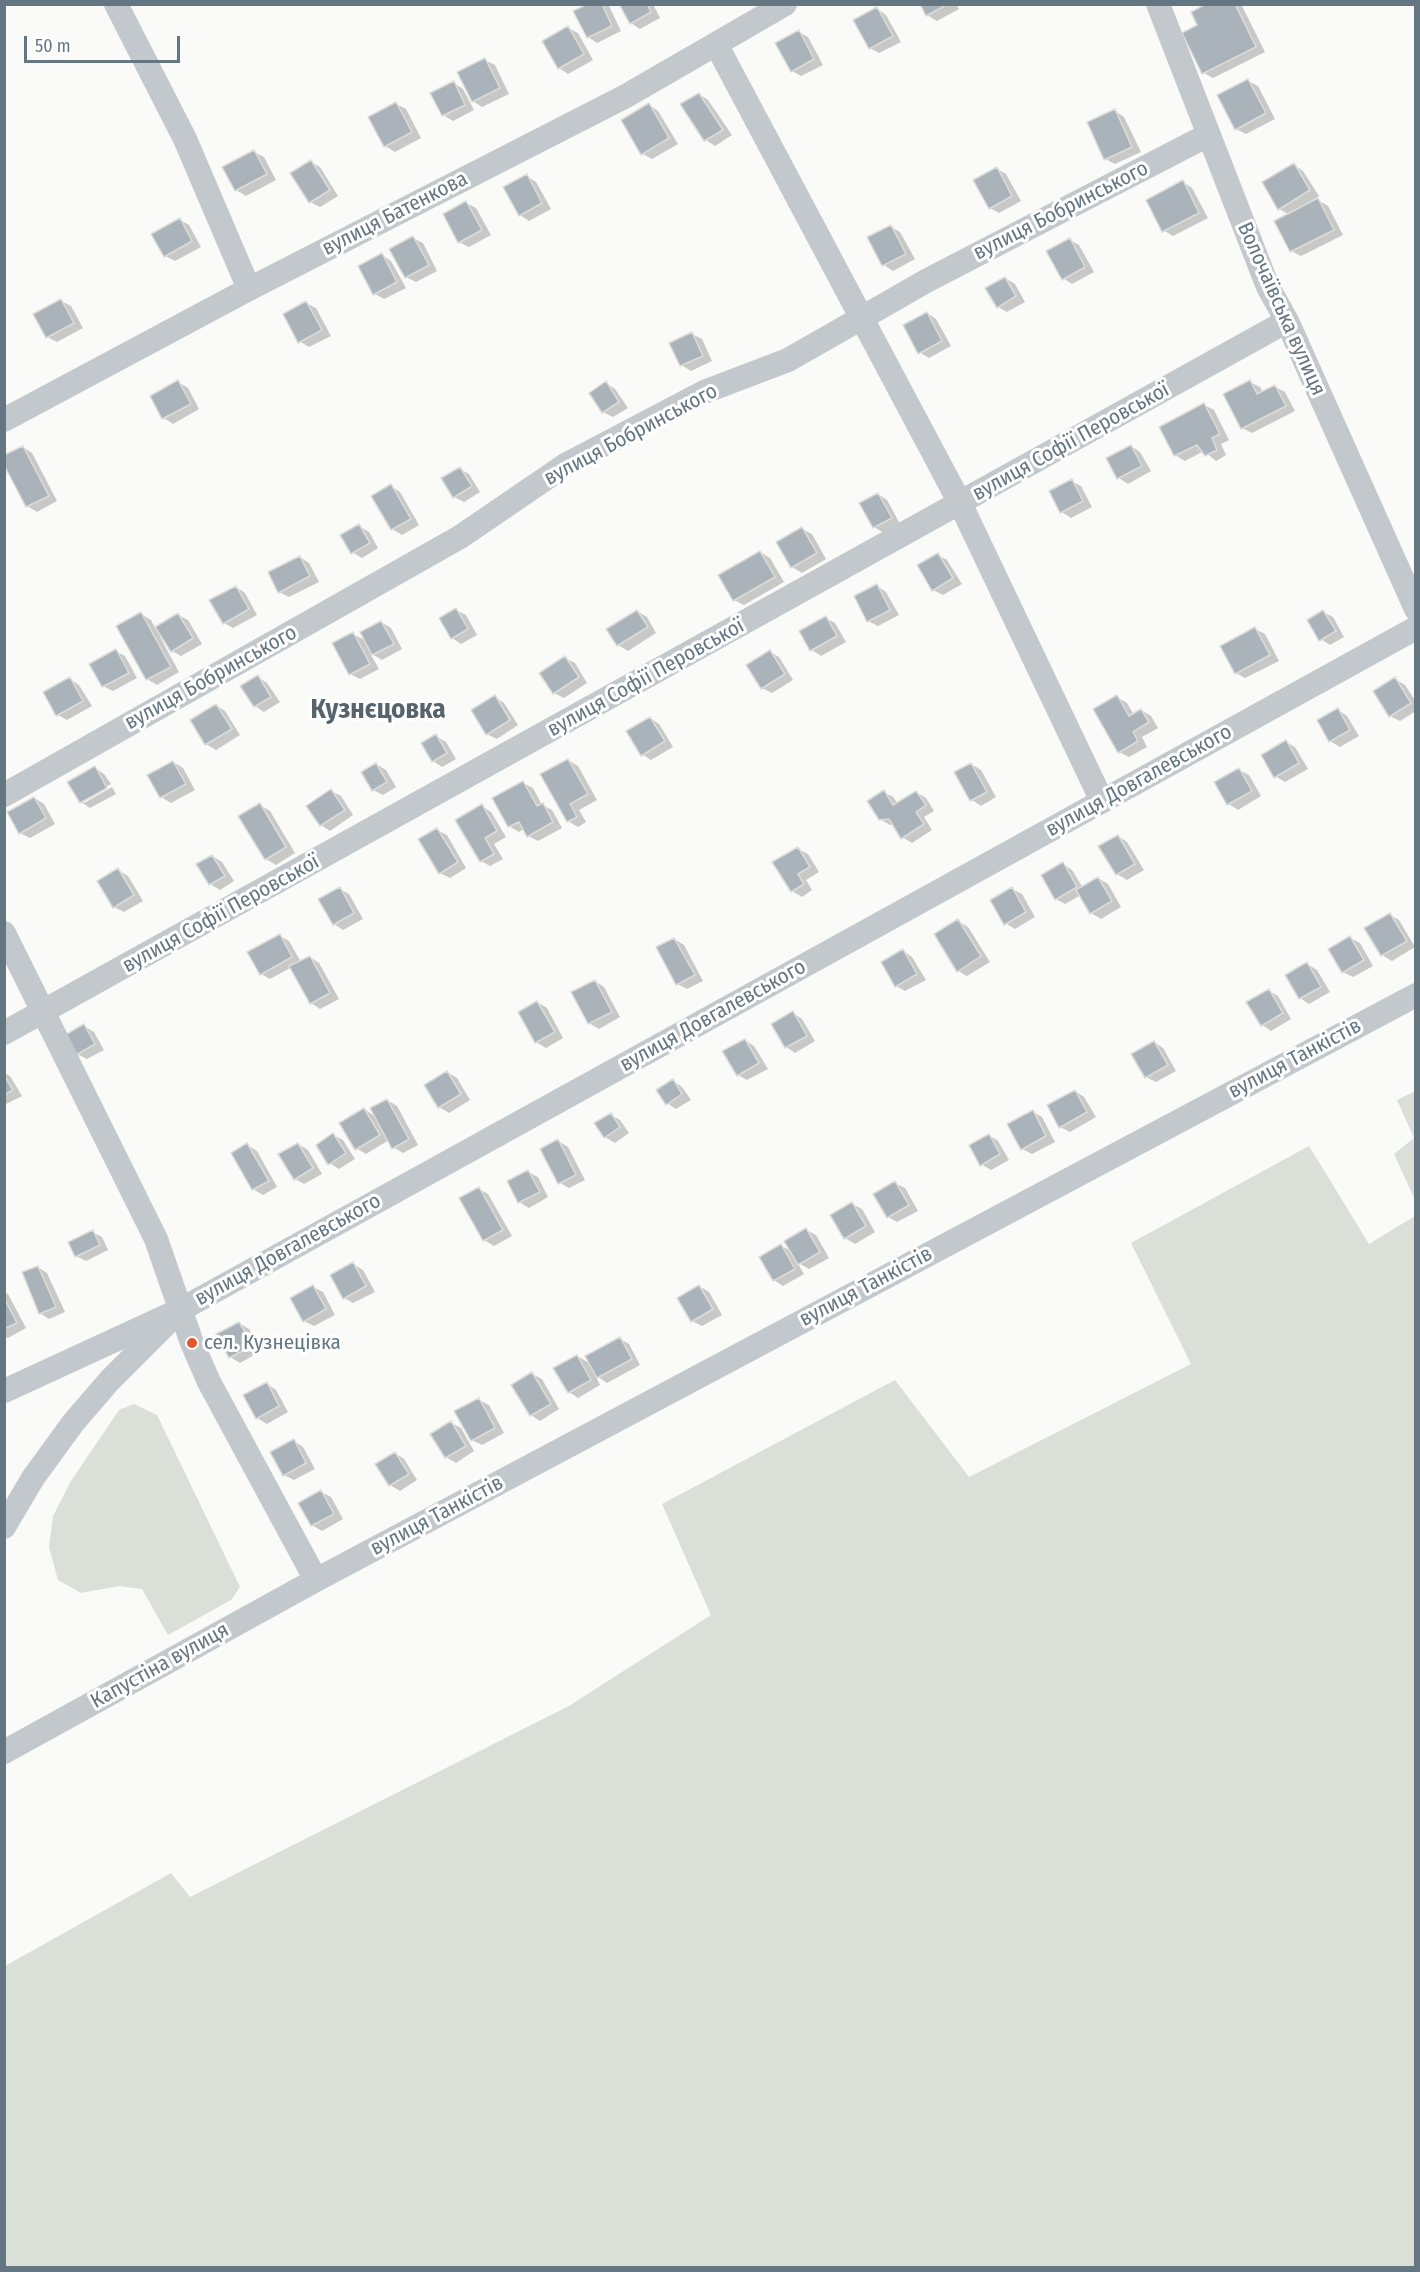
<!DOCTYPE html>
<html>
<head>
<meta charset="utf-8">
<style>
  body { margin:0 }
  #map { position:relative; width:1420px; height:2272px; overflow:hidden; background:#fafaf8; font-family:"Fira Sans Condensed",sans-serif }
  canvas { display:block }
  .frame { position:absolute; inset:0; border:6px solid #657683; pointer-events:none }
  .scale { position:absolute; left:24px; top:36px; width:156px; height:27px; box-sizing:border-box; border:3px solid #657683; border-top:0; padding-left:8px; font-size:18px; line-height:21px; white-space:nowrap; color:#657683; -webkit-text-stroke:4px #fff; paint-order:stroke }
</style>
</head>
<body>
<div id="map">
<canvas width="1420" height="2272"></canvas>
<div class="frame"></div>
<div class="scale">50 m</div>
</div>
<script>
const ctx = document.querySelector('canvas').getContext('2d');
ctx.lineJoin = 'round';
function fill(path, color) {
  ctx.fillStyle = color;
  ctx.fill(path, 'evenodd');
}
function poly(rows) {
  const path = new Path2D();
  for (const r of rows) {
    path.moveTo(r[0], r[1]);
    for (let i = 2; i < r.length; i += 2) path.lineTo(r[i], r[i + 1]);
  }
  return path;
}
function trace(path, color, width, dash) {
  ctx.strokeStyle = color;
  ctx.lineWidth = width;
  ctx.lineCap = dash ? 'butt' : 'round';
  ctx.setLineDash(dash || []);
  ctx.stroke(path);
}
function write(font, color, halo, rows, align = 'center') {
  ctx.font = font + ' "Fira Sans Condensed",sans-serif';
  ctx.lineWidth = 6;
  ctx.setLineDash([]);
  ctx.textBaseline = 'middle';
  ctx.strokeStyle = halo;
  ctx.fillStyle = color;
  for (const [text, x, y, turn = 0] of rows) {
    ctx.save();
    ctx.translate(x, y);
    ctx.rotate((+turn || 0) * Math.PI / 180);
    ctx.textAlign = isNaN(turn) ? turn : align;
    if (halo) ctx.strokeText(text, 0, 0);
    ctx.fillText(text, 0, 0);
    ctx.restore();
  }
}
const green = poly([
  [1415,1091,1415,1200,1394,1154,1414,1138,1397,1100],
  [1309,1146,1369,1244,1415,1216,1415,2267,5,2267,5,1966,171,1873,190,1897,569,1706,711,1615,662,1504,895,1380,969,1477,1191,1364,1131,1243],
  [134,1404,157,1415,240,1587,231,1600,168,1635,142,1589,119,1586,81,1593,58,1580,49,1547,53,1516,71,1481,119,1410]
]);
const shadow = poly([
  [591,4,609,6,621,31,597,43,588,37],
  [621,4,653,4,660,18,640,29,631,23],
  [922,4,956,4,959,9,937,21,927,15],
  [1209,4,1241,4,1265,52,1213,78,1204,73,1200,26],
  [877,9,886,15,901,42,879,53,870,48],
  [568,28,578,33,593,60,568,74,559,68],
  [799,32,808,37,823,65,801,76,792,71],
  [485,60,495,65,509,94,482,107,471,100],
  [1248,81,1258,86,1275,119,1246,134,1236,129],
  [454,83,463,89,474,110,453,121,443,115],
  [699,94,708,100,732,135,715,146,706,140,683,105],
  [396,104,406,109,421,138,395,152,385,146],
  [649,105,658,111,678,144,652,159,643,154],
  [1115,111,1124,117,1141,152,1115,164,1105,159],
  [254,152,264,157,276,180,246,196,236,190],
  [311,162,320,167,338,196,320,207,310,202],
  [1294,165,1303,171,1319,196,1308,203,1309,205,1318,200,1328,206,1343,235,1301,256,1291,251,1290,215,1279,209],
  [997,169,1006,174,1021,201,999,213,990,208],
  [527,176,536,182,551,209,529,221,520,215],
  [1183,182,1192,188,1208,218,1173,236,1163,230],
  [466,203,476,208,491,235,469,247,459,242],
  [180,220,189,225,201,247,175,261,165,256],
  [891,227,900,232,915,259,893,271,884,265],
  [413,238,423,243,437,271,416,282,406,277],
  [1070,240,1079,245,1094,272,1072,284,1063,278],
  [382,255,391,261,406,288,384,299,375,294],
  [1005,278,1015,284,1025,302,1007,312,998,307],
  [61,301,71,306,83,328,57,342,47,337],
  [306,303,316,308,331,336,309,347,299,341],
  [927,313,936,319,951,346,929,358,919,352],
  [692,334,702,339,712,361,691,371,681,365],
  [178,382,188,388,199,409,173,424,164,418],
  [1250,382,1260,387,1263,393,1275,387,1285,392,1295,411,1252,433,1242,428],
  [606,383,615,389,628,408,613,417,603,412],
  [1204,405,1214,410,1229,440,1221,444,1226,455,1216,461,1204,451,1185,461,1175,455],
  [1131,446,1140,452,1151,471,1128,484,1119,478,1108,459],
  [23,447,32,453,57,501,37,512,27,506,4,462],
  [460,469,469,474,480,492,464,502,454,497],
  [1071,481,1081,486,1092,507,1071,518,1062,512,1051,491],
  [391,486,400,492,419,525,402,535,392,529],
  [878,494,887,500,900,524,884,533,874,527],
  [359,526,369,532,378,548,362,558,352,552],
  [802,529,812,534,826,559,802,573,792,567],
  [760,552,770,558,784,582,744,605,734,600],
  [938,555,947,560,962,584,943,595,933,590],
  [300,557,309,563,319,582,289,597,279,592],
  [877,586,886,592,899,615,878,626,868,621],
  [236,587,245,593,257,615,233,628,224,623],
  [456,610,466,615,477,635,461,644,452,638],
  [637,611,647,617,656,633,628,651,618,645,608,629],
  [1323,612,1333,617,1344,637,1330,645,1321,639],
  [141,614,151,620,155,628,178,615,188,620,202,644,181,656,172,651,163,636,160,637,179,672,157,685,147,679],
  [826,618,835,623,846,642,821,656,812,650,801,632],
  [381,622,391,628,402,649,382,660,370,653,379,669,360,679,350,674,353,634,366,641],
  [1255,629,1265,634,1279,661,1245,678,1236,673],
  [115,651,125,656,137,678,113,691,103,686],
  [770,652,779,657,793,680,772,693,762,688],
  [565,658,575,663,587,683,564,698,554,693],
  [258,677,267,683,280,702,264,712,255,706],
  [70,679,79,685,92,706,67,720,58,715],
  [1395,679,1405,685,1416,702,1416,711,1400,721,1390,716],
  [495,697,504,703,518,725,497,739,487,734],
  [1117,697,1127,703,1134,715,1141,710,1151,716,1158,728,1142,737,1147,747,1129,757,1119,752],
  [216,705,225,711,240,735,216,750,206,744],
  [1338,710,1347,716,1359,736,1340,747,1330,741],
  [650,718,659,724,673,747,651,760,642,754],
  [436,736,446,742,456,759,442,767,433,761],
  [1286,742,1295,747,1308,769,1285,782,1275,776],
  [568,760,578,766,597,800,579,810,586,822,578,827,568,821],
  [173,762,183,768,195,790,171,803,161,797,149,776],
  [376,764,386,770,396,787,383,795,373,790],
  [971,764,981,770,996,797,981,806,972,800],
  [95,768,104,774,111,784,84,799,84,803,112,787,116,794,90,808,81,802],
  [1239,770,1249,775,1261,796,1238,810,1229,804],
  [523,783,533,788,542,805,552,810,562,828,538,841,528,836,524,829,519,832,509,826],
  [331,791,341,796,353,815,330,831,321,825],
  [884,792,893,797,898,804,916,792,926,798,934,811,924,817,932,830,912,843,902,837,894,824,890,825,880,819],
  [34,798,44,804,55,824,30,838,20,833],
  [260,805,270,811,295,853,276,865,266,859],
  [482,806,491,812,506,837,494,844,503,859,490,866,481,861],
  [437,830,447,835,466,868,450,878,440,873],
  [1118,836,1127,842,1144,870,1127,880,1117,874],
  [798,849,808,854,819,872,806,880,812,890,802,897,792,891],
  [212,856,222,862,234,881,220,890,210,884],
  [1063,864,1072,870,1083,888,1098,878,1108,884,1121,907,1101,919,1091,913,1081,895,1065,904,1056,899],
  [118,870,128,876,143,901,124,912,114,907],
  [340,889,349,894,363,919,343,930,334,924],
  [1012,889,1022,894,1035,917,1015,929,1005,923],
  [1390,915,1399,920,1415,947,1392,961,1382,955,1366,929],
  [958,921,968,927,990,962,967,976,958,971],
  [280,936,289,941,301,962,310,957,319,963,339,999,320,1009,311,1003,292,967,270,979,261,974],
  [1350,938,1360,943,1373,966,1353,977,1343,972],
  [674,939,684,945,703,981,687,989,677,984],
  [903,951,912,957,926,980,905,991,896,986],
  [1307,964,1317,970,1330,992,1309,1004,1300,998],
  [595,981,604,987,620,1017,599,1029,589,1023],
  [1269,991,1278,996,1291,1019,1271,1031,1262,1025],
  [537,1002,547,1008,563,1038,546,1048,536,1042],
  [793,1013,802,1019,815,1041,795,1053,786,1047],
  [84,1026,94,1032,104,1050,87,1059,77,1054],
  [745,1040,754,1046,768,1069,747,1080,738,1075],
  [1154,1042,1163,1048,1176,1071,1156,1082,1146,1077],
  [447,1072,457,1078,470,1100,449,1113,439,1107,426,1085],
  [4,1073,10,1076,22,1096,4,1105],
  [673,1081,682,1087,691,1100,676,1109,667,1103],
  [1075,1091,1084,1097,1096,1117,1070,1132,1060,1127],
  [387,1100,397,1106,418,1145,403,1153,393,1147,389,1140,366,1154,356,1148,364,1109,376,1117],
  [1033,1112,1042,1117,1055,1142,1032,1154,1022,1149],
  [611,1115,620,1120,629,1133,615,1143,605,1137],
  [333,1135,343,1140,355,1159,339,1169,329,1163],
  [989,1135,998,1141,1009,1160,991,1170,981,1164],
  [558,1141,568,1147,585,1180,569,1188,560,1183],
  [298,1144,308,1150,322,1174,304,1184,295,1179],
  [247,1145,257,1151,277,1187,263,1195,253,1189],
  [528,1172,538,1177,548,1197,529,1208,519,1202],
  [895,1183,905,1188,918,1211,897,1222,888,1217],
  [479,1189,488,1194,512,1236,494,1246,484,1240],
  [852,1204,862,1209,875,1232,855,1244,845,1238],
  [806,1230,816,1235,829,1258,809,1269,797,1262,804,1274,783,1286,774,1280,781,1246,793,1252],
  [92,1232,102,1237,108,1250,86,1261,76,1256],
  [353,1264,363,1270,375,1292,353,1303,344,1298],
  [38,1267,47,1273,65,1312,49,1319,40,1313],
  [699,1286,709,1292,722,1315,702,1326,692,1321],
  [313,1287,323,1292,335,1315,314,1326,304,1321],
  [4,1292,8,1294,26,1328,8,1338,4,1336],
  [239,1323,249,1329,261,1351,240,1363,230,1357],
  [620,1339,629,1344,640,1365,607,1383,595,1375,600,1385,578,1398,569,1392,577,1356,591,1364],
  [532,1374,542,1379,559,1409,540,1421,531,1415],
  [267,1384,276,1390,288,1412,267,1424,257,1418],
  [479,1400,489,1405,504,1433,482,1445,472,1440],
  [451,1423,461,1428,474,1451,456,1463,446,1457],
  [294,1441,303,1447,315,1469,294,1480,284,1475],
  [395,1453,404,1459,417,1480,400,1491,390,1485],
  [321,1492,331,1497,343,1519,322,1531,312,1525]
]);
const building = poly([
  [588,4,602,4,612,26,587,38,573,11,588,4],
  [619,4,647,4,651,12,630,24,619,4],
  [920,4,948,4,926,16,920,4],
  [1206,4,1235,4,1256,47,1202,74,1182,33,1197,25,1191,12,1206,4],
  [877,7,893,36,869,49,853,20,877,7],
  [568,26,584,54,558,69,542,41,568,26],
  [799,30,814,59,791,72,775,43,799,30],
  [485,58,500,88,472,102,457,72,485,58],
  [1248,79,1266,113,1235,130,1217,95,1248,79],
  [454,81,465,105,442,116,430,93,454,81],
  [699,93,723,130,704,141,680,104,699,93],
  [396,102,412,132,384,147,368,117,396,102],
  [649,103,669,138,641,155,621,120,649,103],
  [1115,109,1132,147,1104,160,1087,122,1115,109],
  [254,150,267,174,235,191,222,167,254,150],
  [311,160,330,190,309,203,290,173,311,160],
  [1294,163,1310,190,1278,210,1262,182,1294,163],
  [997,167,1012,196,989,209,973,180,997,167],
  [527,174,542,203,519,216,503,187,527,174],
  [1183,180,1199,213,1162,232,1146,200,1183,180],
  [1318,198,1334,230,1290,252,1274,221,1318,198],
  [466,201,482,230,458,243,443,214,466,201],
  [180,218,192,241,164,257,151,234,180,218],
  [891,225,906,254,882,266,867,237,891,225],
  [413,236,429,265,405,278,389,249,413,236],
  [1070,238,1085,267,1062,280,1046,251,1070,238],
  [382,253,397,282,373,295,358,266,382,253],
  [1005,277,1016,296,997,308,985,288,1005,277],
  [61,299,74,323,46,338,33,314,61,299],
  [306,301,322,330,298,343,283,314,306,301],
  [927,312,942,341,918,354,903,325,927,312],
  [692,332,703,356,680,366,669,343,692,332],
  [178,380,191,404,162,419,150,396,178,380],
  [1250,380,1257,394,1275,385,1286,406,1241,429,1223,394,1250,380],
  [606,381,619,402,602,413,589,393,606,381],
  [1204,403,1220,434,1212,438,1217,450,1205,456,1197,445,1174,456,1159,427,1204,403],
  [1131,445,1142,466,1117,479,1106,458,1131,445],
  [23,446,49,496,26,507,4,465,4,455,23,446],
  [460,467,472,486,453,498,441,478,460,467],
  [1072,479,1083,501,1060,513,1049,491,1072,479],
  [391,484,411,519,391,530,371,496,391,484],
  [878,493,892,518,873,528,859,503,878,493],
  [359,524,370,543,351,554,340,535,359,524],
  [802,527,817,553,791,568,776,542,802,527],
  [760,551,775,577,733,601,718,575,760,551],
  [938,553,953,578,932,591,917,565,938,553],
  [300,556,310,576,278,593,268,572,300,556],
  [877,584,890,610,867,622,854,596,877,584],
  [236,586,249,609,223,624,209,600,236,586],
  [456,608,468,629,451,639,439,618,456,608],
  [637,610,648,627,617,646,606,629,637,610],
  [1323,610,1336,631,1319,641,1307,620,1323,610],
  [141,612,171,667,146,680,116,626,141,612],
  [178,613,193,638,171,652,155,627,178,613],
  [826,616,837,636,810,651,799,631,826,616],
  [381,621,394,644,372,655,360,632,381,621],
  [1255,627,1270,655,1235,674,1220,646,1255,627],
  [353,632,370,664,349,675,332,643,353,632],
  [116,649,129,673,102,687,89,664,116,649],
  [770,650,785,674,761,689,746,665,770,650],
  [565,656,579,677,553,694,539,673,565,656],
  [258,675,271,697,254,707,240,686,258,675],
  [70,677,83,701,56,716,43,692,70,677],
  [1395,677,1411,703,1389,717,1373,691,1395,677],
  [495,695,510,720,486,735,471,710,495,695],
  [1117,695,1129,716,1141,709,1149,722,1133,732,1138,741,1118,753,1093,709,1117,695],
  [216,704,232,729,205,745,190,720,216,704],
  [1338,708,1350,730,1329,742,1317,720,1338,708],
  [650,717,665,741,641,756,626,731,650,717],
  [436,734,447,753,432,762,421,743,436,734],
  [1286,740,1299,763,1274,778,1261,755,1286,740],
  [568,759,588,794,570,804,577,817,567,822,540,774,568,759],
  [173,761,186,784,160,798,147,775,173,761],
  [376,763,387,782,372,791,361,772,376,763],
  [971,763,987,792,970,801,954,772,971,763],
  [95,766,107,788,80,803,67,782,95,766],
  [1239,768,1252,791,1227,805,1214,782,1239,768],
  [523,781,537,806,543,803,553,822,527,837,519,822,508,827,492,798,523,781],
  [331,789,345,810,320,826,306,806,331,789],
  [884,790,893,805,916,791,926,805,916,812,924,824,901,839,889,819,879,820,867,801,884,790],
  [34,797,46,818,19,834,7,812,34,797],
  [260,803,286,847,265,860,238,816,260,803],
  [482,804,497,831,485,838,494,854,480,862,455,820,482,804],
  [437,828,458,862,439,874,418,839,437,828],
  [1118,835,1135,864,1116,875,1098,846,1118,835],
  [798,847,810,867,798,874,804,884,791,892,772,862,798,847],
  [212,855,225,876,209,885,196,864,212,855],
  [1063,862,1077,887,1055,900,1041,875,1063,862],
  [118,868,134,895,113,908,97,881,118,868],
  [1098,877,1112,901,1090,914,1076,890,1098,877],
  [340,887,354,913,333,925,318,899,340,887],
  [1012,887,1026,912,1004,925,990,900,1012,887],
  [1390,913,1407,941,1381,956,1364,928,1390,913],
  [958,919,981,956,957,972,934,934,958,919],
  [280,934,292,957,260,975,247,952,280,934],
  [1350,936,1364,960,1342,973,1328,949,1350,936],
  [674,938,695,975,676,985,656,947,674,938],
  [903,949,917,974,895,987,881,962,903,949],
  [310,956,330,993,310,1004,289,966,310,956],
  [1307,962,1321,987,1299,999,1285,975,1307,962],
  [595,980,612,1012,588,1024,571,992,595,980],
  [1269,989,1283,1013,1261,1026,1246,1002,1269,989],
  [537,1001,555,1032,535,1043,518,1012,537,1001],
  [793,1011,807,1036,785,1048,771,1024,793,1011],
  [84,1024,95,1044,76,1055,65,1035,84,1024],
  [745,1039,759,1063,737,1076,722,1051,745,1039],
  [1154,1041,1168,1065,1145,1078,1131,1054,1154,1041],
  [447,1071,461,1094,438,1108,424,1085,447,1071],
  [4,1075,13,1090,4,1095,4,1075],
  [673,1079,682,1094,666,1105,656,1090,673,1079],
  [1075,1090,1087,1112,1059,1128,1047,1105,1075,1090],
  [387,1099,409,1139,392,1149,370,1108,387,1099],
  [364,1108,380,1135,355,1150,339,1123,364,1108],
  [1033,1110,1046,1136,1021,1150,1007,1124,1033,1110],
  [611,1113,620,1127,604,1138,594,1123,611,1113],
  [333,1133,346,1153,328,1165,316,1145,333,1133],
  [989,1134,1000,1154,980,1166,969,1145,989,1134],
  [558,1139,576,1175,558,1184,540,1149,558,1139],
  [247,1143,269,1181,252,1190,231,1153,247,1143],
  [298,1143,313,1168,294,1180,278,1154,298,1143],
  [528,1170,540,1192,518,1203,507,1181,528,1170],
  [895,1181,909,1205,887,1218,873,1194,895,1181],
  [479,1187,503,1230,483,1241,459,1198,479,1187],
  [852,1202,866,1226,844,1239,830,1215,852,1202],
  [806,1228,820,1252,798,1265,784,1241,806,1228],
  [93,1230,100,1245,75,1257,68,1242,93,1230],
  [781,1244,795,1269,773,1281,759,1257,781,1244],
  [353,1262,366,1286,343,1299,330,1275,353,1262],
  [38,1266,56,1307,39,1314,22,1272,38,1266],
  [313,1285,326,1309,303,1322,290,1298,313,1285],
  [699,1285,713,1309,691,1322,677,1298,699,1285],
  [4,1298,17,1323,4,1329,4,1298],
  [239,1322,253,1345,229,1358,216,1334,239,1322],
  [620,1337,632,1359,597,1378,585,1356,620,1337],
  [577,1355,591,1380,568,1393,553,1368,577,1355],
  [532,1372,551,1404,530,1416,511,1385,532,1372],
  [267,1382,279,1406,256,1419,243,1395,267,1382],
  [479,1398,495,1428,471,1441,454,1411,479,1398],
  [451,1421,466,1446,445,1458,430,1434,451,1421],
  [294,1439,306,1463,283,1476,270,1452,294,1439],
  [395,1452,409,1474,389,1486,375,1464,395,1452],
  [321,1490,334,1514,311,1526,298,1503,321,1490]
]);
const minor = poly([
  [116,4,185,139,249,289],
  [1158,4,1268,287,1287,321,1416,609],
  [716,44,960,503,1102,801],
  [4,420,249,289,626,96,785,4],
  [4,795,460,537,567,464,704,392,788,360,928,280,1208,135],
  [4,933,156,1239,192,1343,209,1382,316,1580],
  [4,1033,1287,321],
  [4,1391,180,1310,1416,628],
  [4,1527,33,1478,73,1423,110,1380,168,1322],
  [4,1752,316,1580,1416,995]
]);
const markers = [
  [192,1343,6,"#e4572e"]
];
const streetNames = [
  ["вулиця Бобринського",1061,211,-27],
  ["вулиця Батенкова",395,214,-27],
  ["Волочаївська вулиця",1281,309,66],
  ["вулиця Бобринського",631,435,-28],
  ["вулиця Софії Перовської",1071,442,-29],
  ["вулиця Бобринського",211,678,-29],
  ["вулиця Софії Перовської",646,678,-29],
  ["вулиця Довгалевського",1139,781,-29],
  ["вулиця Софії Перовської",221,914,-29],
  ["вулиця Довгалевського",713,1016,-29],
  ["вулиця Танкістів",1295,1059,-28],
  ["вулиця Довгалевського",288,1250,-29],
  ["вулиця Танкістів",866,1287,-28],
  ["вулиця Танкістів",437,1516,-28],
  ["Капустіна вулиця",160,1666,-29]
];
const poiNames = [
  ["сел. Кузнецівка",204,1343]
];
const districtNames = [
  ["Кузнєцовка",378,710]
];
fill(green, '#dadfd7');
fill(shadow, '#0003');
fill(building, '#aab3b9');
trace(building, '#dcdcda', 1.5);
trace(minor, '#c3c8cc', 24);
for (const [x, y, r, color] of markers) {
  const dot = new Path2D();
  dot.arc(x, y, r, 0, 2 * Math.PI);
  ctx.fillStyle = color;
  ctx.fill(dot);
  trace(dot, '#fff', 2);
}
write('21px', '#657683', '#fff', streetNames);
write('21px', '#657683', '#fff', poiNames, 'left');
write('bold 27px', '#57646e', '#fff', districtNames);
</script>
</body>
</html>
